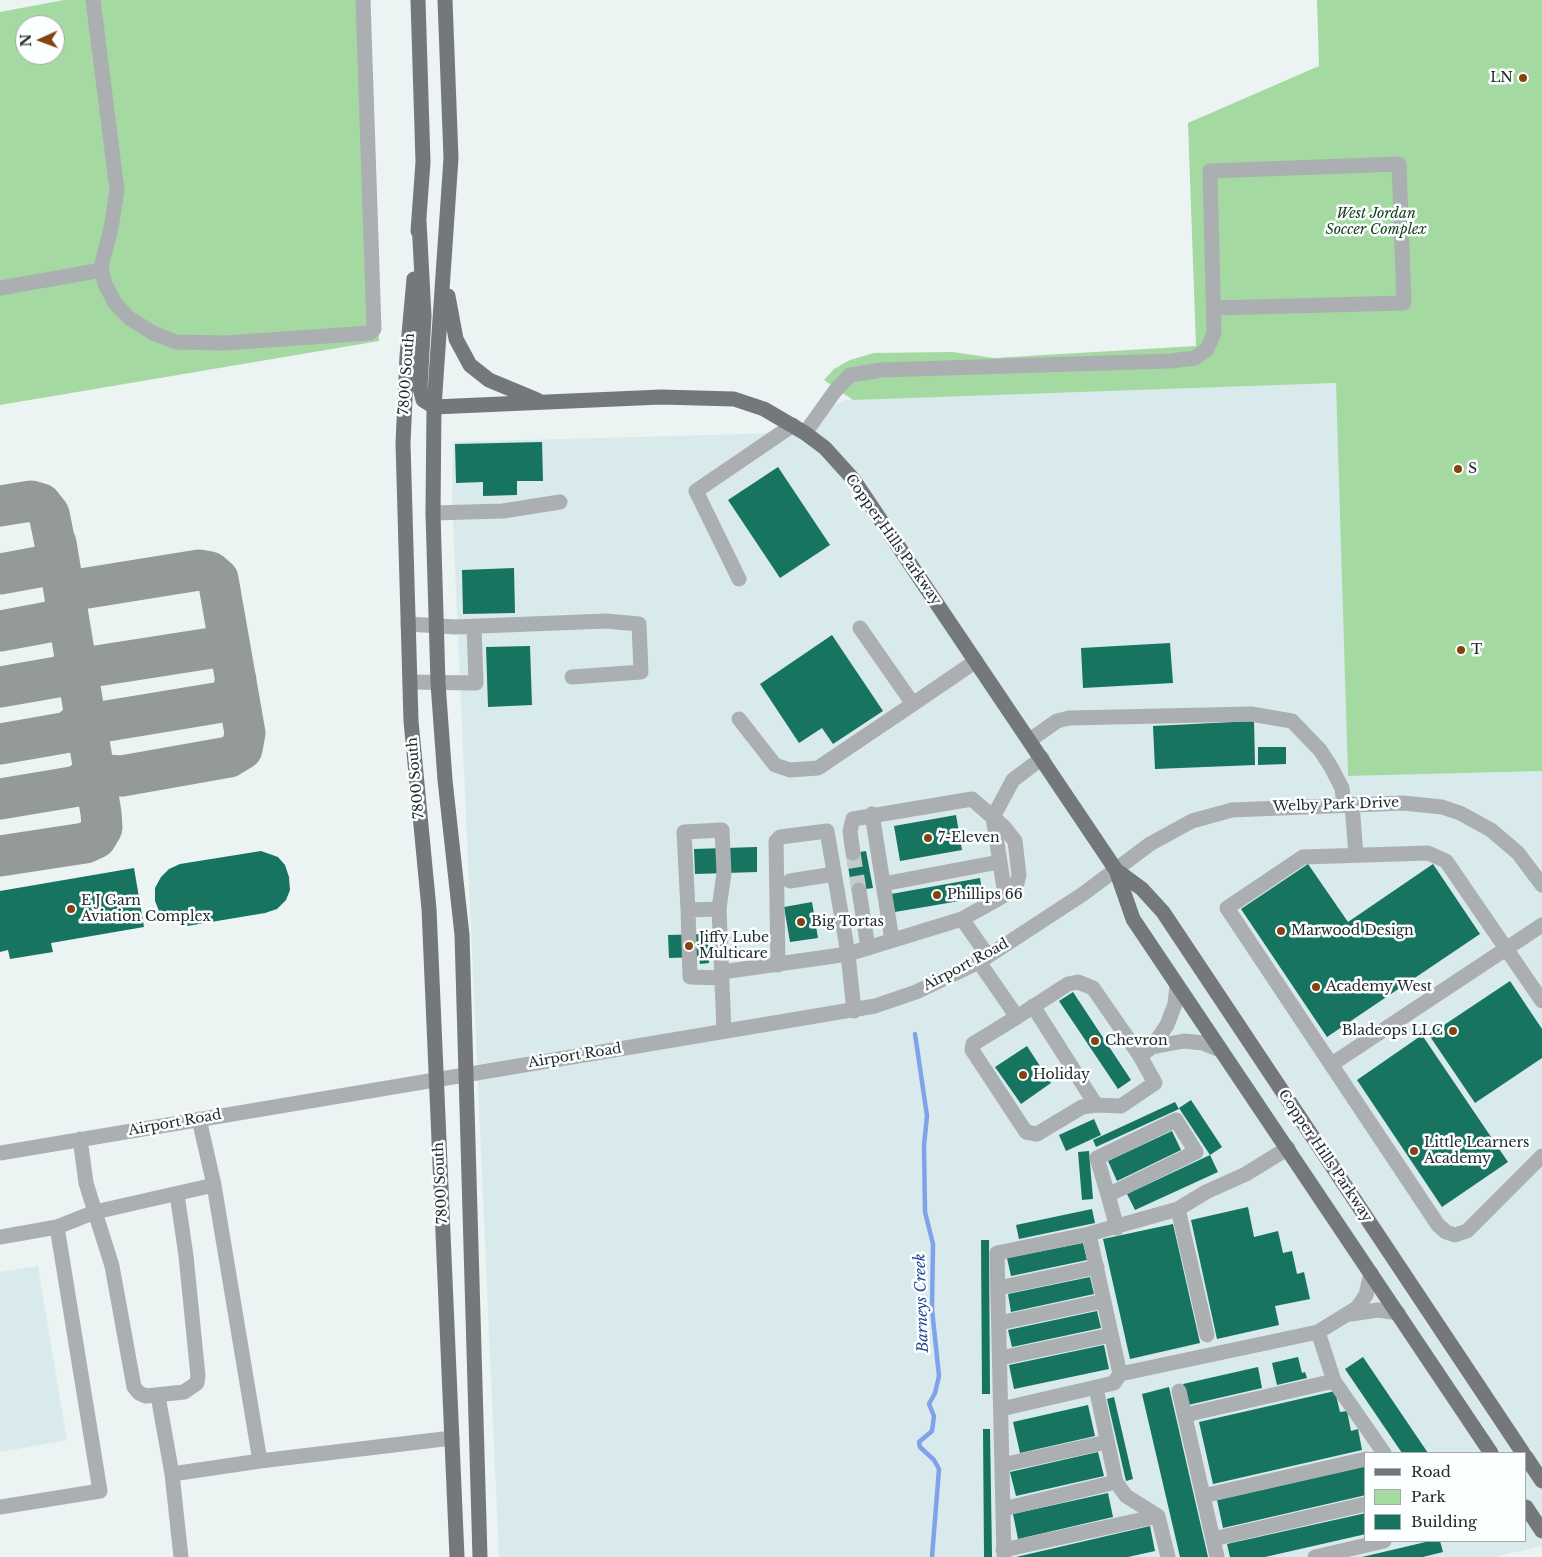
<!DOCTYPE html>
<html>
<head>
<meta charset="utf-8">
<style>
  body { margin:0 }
  #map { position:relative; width:1542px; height:1557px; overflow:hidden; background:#ebf3f3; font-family:"Libre Baskerville",serif }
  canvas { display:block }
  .legend { position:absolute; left:1364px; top:1452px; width:162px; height:90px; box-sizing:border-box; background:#fcffff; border:1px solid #a6a9a9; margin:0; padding:6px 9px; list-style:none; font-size:15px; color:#262929 }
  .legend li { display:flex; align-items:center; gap:10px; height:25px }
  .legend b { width:25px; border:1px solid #a6a9a9 }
  .north { position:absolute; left:15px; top:15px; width:50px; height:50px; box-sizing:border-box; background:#fcffff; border:1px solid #a6a9a9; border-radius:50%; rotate:268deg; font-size:14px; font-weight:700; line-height:20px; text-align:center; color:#262929 }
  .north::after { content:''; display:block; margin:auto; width:18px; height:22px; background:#84430f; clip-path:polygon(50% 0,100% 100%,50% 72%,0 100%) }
</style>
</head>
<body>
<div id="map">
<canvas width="1542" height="1557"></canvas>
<ul class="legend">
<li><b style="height:6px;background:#74787b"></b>Road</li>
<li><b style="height:14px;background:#a4d9a1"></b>Park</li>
<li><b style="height:14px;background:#177460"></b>Building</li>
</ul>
<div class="north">N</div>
</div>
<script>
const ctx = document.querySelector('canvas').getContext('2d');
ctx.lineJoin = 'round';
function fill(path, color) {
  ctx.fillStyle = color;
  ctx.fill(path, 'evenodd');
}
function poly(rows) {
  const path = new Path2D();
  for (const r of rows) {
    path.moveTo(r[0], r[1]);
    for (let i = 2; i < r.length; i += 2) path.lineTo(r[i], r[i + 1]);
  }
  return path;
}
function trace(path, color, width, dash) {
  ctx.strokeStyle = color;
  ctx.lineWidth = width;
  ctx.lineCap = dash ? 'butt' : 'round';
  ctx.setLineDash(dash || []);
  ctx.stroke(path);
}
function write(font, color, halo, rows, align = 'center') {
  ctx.font = font + ' "Libre Baskerville",serif';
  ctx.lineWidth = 5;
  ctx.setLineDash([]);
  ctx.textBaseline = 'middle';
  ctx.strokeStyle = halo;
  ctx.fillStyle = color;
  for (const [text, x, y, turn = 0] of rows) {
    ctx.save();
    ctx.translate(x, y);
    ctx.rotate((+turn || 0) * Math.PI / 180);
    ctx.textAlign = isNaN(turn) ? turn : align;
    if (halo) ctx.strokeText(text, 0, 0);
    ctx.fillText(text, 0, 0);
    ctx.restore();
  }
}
const built = poly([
  [1337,383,1348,776,1542,771,1542,1546,1493,1557,499,1557,452,501,453,442,782,433,845,400],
  [1366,1453,1526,1453,1526,1541,1366,1541],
  [38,1266,67,1440,0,1452,0,1272]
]);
const green = poly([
  [64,0,367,0,379,341,0,405,0,12],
  [25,25,55,25,55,55,25,55],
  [1317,0,1542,0,1542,771,1348,776,1336,383,853,400,824,380,834,369,850,360,874,353,952,352,994,358,1196,346,1188,123,1319,66]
]);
const stream = poly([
  [915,1034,927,1116,924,1145,925,1212,933,1244,932,1309,939,1376,935,1393,929,1404,934,1416,932,1431,919,1442,920,1447,934,1460,939,1469,932,1557]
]);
const taxiway = poly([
  [0,506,31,501,41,504,49,514,56,548,53,557,44,566,0,574],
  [0,631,54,621,61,614,72,595,81,589,199,570,210,572,218,579,245,733,242,749,229,757,122,776,106,775,93,766],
  [0,687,63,676,70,670,75,659,82,665,90,667,218,647,228,653,232,659],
  [84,712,93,721,101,722,222,702,232,694,236,680],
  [0,744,69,732,80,722,84,712],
  [0,799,78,786,90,777,93,766],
  [0,856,85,843,96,838,102,828,101,813,56,543]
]);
const building = poly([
  [542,442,543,481,517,481,517,495,483,496,483,482,456,483,455,444],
  [778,467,830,545,780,578,728,500],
  [514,568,515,613,463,614,462,570],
  [832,635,883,711,833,744,822,728,799,743,760,684],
  [1170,643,1173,683,1083,688,1081,648],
  [530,646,532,705,488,707,486,647],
  [1254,721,1255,765,1155,769,1153,726],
  [1258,747,1286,747,1286,764,1258,765],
  [956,815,962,850,900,861,894,826],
  [757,847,757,872,695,874,694,849],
  [261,851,278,857,285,865,289,877,290,890,286,900,277,909,265,913,187,926,168,920,159,911,155,901,155,888,161,877,169,869,180,864],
  [866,851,873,888,852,891,846,854],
  [1308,864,1348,922,1433,864,1480,934,1327,1037,1241,909],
  [134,868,144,927,51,943,53,952,10,959,8,950,0,952,0,891],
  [980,878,983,897,895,912,891,894],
  [812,902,818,938,790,942,784,907],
  [708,934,709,963,700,964,699,957,669,958,668,935],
  [1510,981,1542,1029,1542,1058,1475,1103,1429,1035],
  [1073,992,1131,1080,1118,1089,1059,1001],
  [1422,1035,1508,1162,1442,1207,1357,1080],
  [1027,1046,1051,1083,1021,1104,995,1067],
  [1191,1100,1222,1147,1210,1155,1179,1108],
  [1175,1102,1179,1109,1096,1147,1093,1140],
  [1094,1119,1101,1135,1066,1151,1059,1135],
  [1172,1131,1181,1150,1117,1181,1108,1161],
  [1089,1151,1093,1199,1082,1200,1078,1152],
  [1210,1155,1218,1172,1135,1210,1127,1194],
  [1248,1207,1254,1237,1278,1231,1283,1253,1292,1251,1297,1274,1304,1272,1310,1299,1275,1306,1279,1325,1217,1339,1191,1220],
  [1092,1209,1095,1223,1019,1239,1016,1225],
  [1173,1224,1200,1343,1130,1359,1103,1239],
  [981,1240,989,1240,990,1394,982,1394],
  [1083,1243,1087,1260,1011,1276,1007,1258],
  [1090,1277,1094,1294,1011,1312,1008,1294],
  [1097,1311,1101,1328,1012,1347,1008,1330],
  [1104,1345,1109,1369,1014,1389,1009,1365],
  [1298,1357,1302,1373,1305,1372,1307,1378,1277,1385,1272,1363],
  [1363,1357,1428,1453,1402,1453,1345,1369],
  [1258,1367,1262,1388,1188,1405,1183,1384],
  [1169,1387,1208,1557,1180,1557,1142,1394],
  [1335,1391,1340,1412,1347,1411,1351,1431,1358,1429,1362,1450,1213,1484,1199,1422],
  [1114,1397,1133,1479,1126,1481,1107,1399],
  [1088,1405,1095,1436,1020,1453,1013,1422],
  [983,1429,990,1429,992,1557,984,1557],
  [1098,1452,1104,1476,1016,1496,1010,1472],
  [1366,1466,1366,1495,1223,1528,1217,1500],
  [1108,1493,1113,1517,1018,1539,1013,1514],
  [1366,1513,1366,1534,1265,1557,1230,1557,1227,1544],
  [1150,1526,1155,1551,1128,1557,1016,1557],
  [1430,1541,1440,1541,1443,1552,1423,1557,1362,1557]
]);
const minorTunnel = poly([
  [853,853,859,890]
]);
const minor = poly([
  [93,0,117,190,111,228,101,267,105,284,115,303,129,318,153,333,176,342,225,343,370,333,374,329,363,0],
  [0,288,102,270],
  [805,433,835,391,850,375,881,370,1170,361,1195,358,1207,349,1214,333,1210,171,1399,164,1404,303,1215,308],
  [433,513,503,511,560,502],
  [739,579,696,491,793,425],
  [408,624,455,627,606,621,639,624,641,672,572,677],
  [860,628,913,704,976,661],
  [410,682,476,683,474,626],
  [739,719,775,765,790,770,818,768,913,704],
  [1030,740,1057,721,1069,718,1251,714,1292,721,1320,750,1331,767,1342,788,1344,804],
  [1352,804,1356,855],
  [872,814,892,940],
  [853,853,850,831,853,819,972,799,1004,827,1015,841,1019,875,1017,883,1005,895],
  [790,881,834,874],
  [883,884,999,862],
  [859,890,868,948],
  [719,909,688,910,684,832,722,830,724,873,719,909,724,1031],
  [688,910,690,977,722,978],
  [962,919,1005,895,993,817,1013,780,1042,758],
  [979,962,1017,1017,1068,984,1078,982,1093,988,1140,1056,1155,1083,1121,1106,1096,1105,1082,1107,1037,1134,1026,1132,972,1050,973,1044,1017,1017],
  [778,965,776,841,780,837,827,831,848,954,962,919,988,956],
  [722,972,848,954,854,1011],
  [1542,1001,1446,861,1428,853,1303,857,1227,908,1438,1225,1446,1232,1455,1235,1467,1231,1542,1156],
  [1033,1006,1096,1105],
  [1152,1047,1184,1041,1203,1043,1220,1050],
  [1140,1056,1152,1047,1167,1025,1175,1004,1177,985],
  [1332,1064,1542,925],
  [1288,1148,1246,1174,1206,1192,1178,1209,1089,1234,1120,1374,1318,1332,1357,1308,1366,1295,1371,1273],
  [0,1153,875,1006,916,992,979,962,1083,894,1150,844,1192,821,1232,810,1403,803,1442,807,1460,813,1491,830,1518,853,1542,885],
  [214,1185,260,1461,452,1438],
  [177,1194,186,1256,198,1376,197,1383,184,1392,146,1396,139,1393,134,1387,112,1266,95,1212,214,1185,199,1119],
  [1108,1195,1196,1152,1176,1120,1097,1158,1108,1195,1117,1228],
  [1178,1209,1207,1335],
  [57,1227,95,1212,86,1183,80,1139],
  [0,1237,57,1227,100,1491,0,1507],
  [998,1288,1097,1267],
  [1351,1314,1378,1310,1398,1313],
  [999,1323,1104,1301],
  [1318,1332,1334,1381,1384,1453],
  [1000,1358,1111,1335],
  [1096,1388,1116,1482,1126,1496,1158,1516,1168,1557],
  [1179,1391,1217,1557],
  [158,1396,172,1474,260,1461],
  [1001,1409,1114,1383,1120,1374],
  [1185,1415,1334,1381],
  [1002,1465,1107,1442],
  [172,1474,181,1557],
  [1203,1496,1366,1459],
  [1003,1509,1116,1482],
  [1213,1539,1366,1504],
  [1003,1550,1158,1516],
  [1004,1557,997,1253,1089,1234],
  [1315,1557,1384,1541]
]);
const major = poly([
  [418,0,423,162,418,231],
  [445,0,451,158,434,407,433,513,438,683,445,780,462,935,480,1557],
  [419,221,424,316,420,388,423,400,434,407,661,397,734,399,764,409,805,433,825,448,853,479,1116,870,1133,919,1491,1453],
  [414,279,407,356,403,443,411,721,429,909,457,1557],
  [448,296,456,339,470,365,489,380,537,400],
  [1116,870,1142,889,1163,912,1523,1453],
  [1526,1457,1542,1481],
  [1526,1507,1542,1531]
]);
const markers = [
  [1523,78,5,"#84430f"],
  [1458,469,5,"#84430f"],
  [1461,650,5,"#84430f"],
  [928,838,5,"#84430f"],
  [937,895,5,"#84430f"],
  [71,909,5,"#84430f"],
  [801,922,5,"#84430f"],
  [1281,931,5,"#84430f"],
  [689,946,5,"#84430f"],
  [1316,987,5,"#84430f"],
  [1453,1031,5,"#84430f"],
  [1095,1041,5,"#84430f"],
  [1023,1075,5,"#84430f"],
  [1414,1151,5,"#84430f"]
];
const poiNames = [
  ["LN",1513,78,"right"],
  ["S",1468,469],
  ["T",1471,650],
  ["7-Eleven",938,838],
  ["Phillips 66",947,895],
  ["E J Garn",81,901],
  ["Aviation Complex",81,917],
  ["Big Tortas",811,922],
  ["Marwood Design",1291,931],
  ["Jiffy Lube",699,938],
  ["Multicare",699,954],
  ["Academy West",1326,987],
  ["Bladeops LLC",1443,1031,"right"],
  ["Chevron",1105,1041],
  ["Holiday",1033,1075],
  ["Little Learners",1424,1143],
  ["Academy",1424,1159]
];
const parkNames = [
  ["West Jordan",1376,214],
  ["Soccer Complex",1376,230]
];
const streetNames = [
  ["7800 South",407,374,-86],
  ["Copper Hills Parkway",893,540,55],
  ["7800 South",416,778,-95],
  ["Welby Park Drive",1336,805,-2],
  ["Airport Road",966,965,-28],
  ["Airport Road",575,1056,-9],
  ["Airport Road",175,1123,-10],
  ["Copper Hills Parkway",1325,1156,56],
  ["7800 South",441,1183,-93]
];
const waterNames = [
  ["Barneys Creek",922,1303,-92]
];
fill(built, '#d8eaeb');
fill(green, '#a4d9a1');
trace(stream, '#80a2e9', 4.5);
trace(taxiway, '#949a9a', 41);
fill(building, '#177460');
trace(minorTunnel, '#c4cbcb', 15, [15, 8]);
trace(minor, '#acafb1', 15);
trace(major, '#74787b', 15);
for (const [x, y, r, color] of markers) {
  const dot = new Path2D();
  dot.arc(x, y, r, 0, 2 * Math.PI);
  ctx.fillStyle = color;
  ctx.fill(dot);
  trace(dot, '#fcffff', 2);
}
write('14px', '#262929', '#fcffff', poiNames, 'left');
write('italic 14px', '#154015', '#fcffff', parkNames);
write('14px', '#262929', '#fcffff', streetNames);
write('italic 15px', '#244699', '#fcffff', waterNames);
</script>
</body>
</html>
